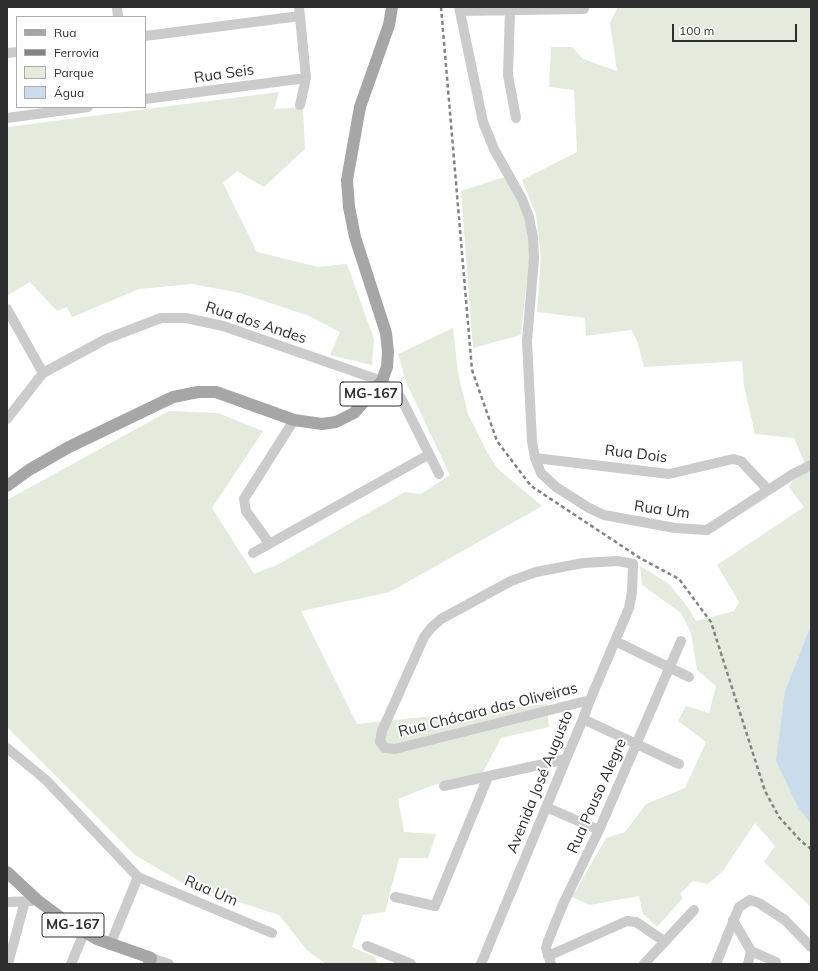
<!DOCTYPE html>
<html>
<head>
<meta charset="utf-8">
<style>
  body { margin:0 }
  #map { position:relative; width:818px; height:971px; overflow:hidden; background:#fff; font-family:Mulish,sans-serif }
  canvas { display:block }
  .frame { position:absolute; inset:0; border:8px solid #2e2e2e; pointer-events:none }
  .legend { position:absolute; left:16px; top:16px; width:130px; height:92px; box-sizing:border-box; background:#fff; border:1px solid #ababab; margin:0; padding:5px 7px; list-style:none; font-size:12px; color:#2e2e2e }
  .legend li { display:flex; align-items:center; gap:8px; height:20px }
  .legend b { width:20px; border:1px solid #ababab }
  .scale { position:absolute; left:672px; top:24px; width:125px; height:18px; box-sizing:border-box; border:2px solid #2e2e2e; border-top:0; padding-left:5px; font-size:12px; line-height:14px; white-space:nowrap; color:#2e2e2e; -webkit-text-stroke:3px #fff; paint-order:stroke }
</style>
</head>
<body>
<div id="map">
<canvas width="818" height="971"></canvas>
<div class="frame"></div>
<ul class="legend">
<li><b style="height:5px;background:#a6a6a6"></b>Rua</li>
<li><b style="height:5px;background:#838383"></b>Ferrovia</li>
<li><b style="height:11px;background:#e4ebdc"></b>Parque</li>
<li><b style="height:11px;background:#c8dceb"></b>Água</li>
</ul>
<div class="scale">100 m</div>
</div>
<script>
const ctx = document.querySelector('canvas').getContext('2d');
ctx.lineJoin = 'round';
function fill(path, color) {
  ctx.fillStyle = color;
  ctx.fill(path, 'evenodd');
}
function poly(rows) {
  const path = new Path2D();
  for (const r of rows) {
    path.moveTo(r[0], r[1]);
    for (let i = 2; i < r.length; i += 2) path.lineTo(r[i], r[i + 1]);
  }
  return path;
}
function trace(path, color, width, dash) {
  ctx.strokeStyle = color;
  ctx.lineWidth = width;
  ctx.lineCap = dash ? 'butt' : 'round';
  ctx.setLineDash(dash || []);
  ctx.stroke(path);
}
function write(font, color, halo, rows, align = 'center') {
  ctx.font = font + ' Mulish,sans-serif';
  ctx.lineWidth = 4;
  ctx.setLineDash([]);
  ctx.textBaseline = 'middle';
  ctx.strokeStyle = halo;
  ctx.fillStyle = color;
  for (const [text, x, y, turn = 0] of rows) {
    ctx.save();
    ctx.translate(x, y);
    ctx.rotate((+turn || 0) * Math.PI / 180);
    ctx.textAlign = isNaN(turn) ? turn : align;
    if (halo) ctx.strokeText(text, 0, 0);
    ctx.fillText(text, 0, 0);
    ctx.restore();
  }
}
const green = poly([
  [618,7,811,7,811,625,785,691,799,809,811,824,811,907,764,862,775,846,755,823,722,872,708,884,693,881,680,894,683,898,657,927,643,914,639,896,590,905,572,897,606,838,625,832,646,804,685,788,706,742,678,721,686,706,709,713,716,686,697,670,691,633,681,613,642,585,640,566,669,584,687,606,696,621,734,611,739,602,717,565,804,507,789,487,804,462,794,438,755,434,744,386,742,361,644,367,637,340,631,330,586,336,585,318,537,312,541,258,536,214,522,180,577,152,574,90,549,87,551,47,572,47,583,59,617,71,610,23],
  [279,92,274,109,303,107,305,149,264,187,237,171,223,183,257,252,318,267,347,264,374,339,372,365,330,355,340,332,309,316,240,293,192,284,139,289,72,317,67,307,57,311,30,282,8,295,7,127],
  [505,177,525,216,530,254,521,335,473,348,461,191],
  [453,328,458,373,468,414,487,452,498,469,542,506,390,592,301,611,357,724,547,704,549,727,501,738,481,776,433,785,398,799,404,832,436,834,428,858,399,858,385,912,363,915,352,947,375,957,377,964,326,964,307,950,279,915,184,884,135,855,7,727,7,500,169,411,218,413,263,431,212,508,254,574,277,565,405,492,421,494,450,475,406,382,398,354]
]);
const water = poly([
  [811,625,811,824,799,809,776,761,785,691]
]);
const minor = poly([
  [117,7,118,17],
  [299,7,306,78,300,105],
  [459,7,483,122,494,149,522,199,529,217,533,238,534,258,527,341,532,441,535,458,541,473,556,487,589,508,604,515,675,528,707,530,793,474,811,465],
  [460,11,584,9],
  [510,11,508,75,516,118],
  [145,36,300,16],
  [7,53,17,52],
  [145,99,306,78],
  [7,118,88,107],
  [7,309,43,373],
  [7,419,43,373,106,339,161,318,186,318,223,326,382,381,401,398,439,474],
  [535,458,669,474,733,459,741,461,768,490],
  [269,543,246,511,244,499,294,420],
  [253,553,428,455],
  [615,641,689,677],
  [583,719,679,764],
  [7,748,46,780,138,877,272,933],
  [444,786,566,759],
  [546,807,599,830],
  [395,897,435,906,488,777],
  [7,902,31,901],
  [733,920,751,951,748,964],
  [110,945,138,877],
  [367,946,411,964],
  [751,951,776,962],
  [548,956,627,921,636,922,664,941],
  [151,958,169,964],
  [8,964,25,901],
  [71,964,84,933],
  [481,964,533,839,566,759,583,719,590,700,615,641,629,608,632,592,633,564,618,561,583,563,536,572,511,581,441,619,431,628,424,637,382,731,380,742,385,748,395,749,590,700],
  [551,964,546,948,548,941,564,902,599,830,681,641],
  [644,964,694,910],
  [716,964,739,907,750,900,759,903,785,920,811,947]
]);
const major = poly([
  [7,486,29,470,69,447,173,397,198,392,216,392,294,420,322,424,336,422,354,413,382,381,387,367,388,352,386,333,355,237,349,207,347,180,360,107,389,25,392,7],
  [7,872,37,900,64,920,97,939,151,958,149,964]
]);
const rail = poly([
  [441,7,472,370,497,441,531,486,640,558,679,579,711,622,765,791,779,817,801,841,811,849]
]);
const shields = [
  [371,394,62],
  [73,925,62]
];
const shieldNames = [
  ["MG-167",371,394],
  ["MG-167",73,925]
];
const streetNames = [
  ["Rua Seis",224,74,-8],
  ["Rua dos Andes",256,323,18],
  ["Rua Dois",636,454,7],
  ["Rua Um",662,510,8],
  ["Rua Chácara das Oliveiras",488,710,-14],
  ["Avenida José Augusto",540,782,-68],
  ["Rua Pouso Alegre",597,796,-66],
  ["Rua Um",211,891,23]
];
fill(green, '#e4ebdc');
fill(water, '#c8dceb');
trace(minor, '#cbcbcb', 10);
trace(major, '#a6a6a6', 12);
trace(rail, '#838383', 2.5, [4, 3]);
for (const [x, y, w] of shields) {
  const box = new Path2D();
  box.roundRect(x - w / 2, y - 12, w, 24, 3);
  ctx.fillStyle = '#fff';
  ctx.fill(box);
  trace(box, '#2e2e2e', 1);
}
write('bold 14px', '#2e2e2e', null, shieldNames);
write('15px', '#2e2e2e', '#fff', streetNames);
</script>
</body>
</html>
